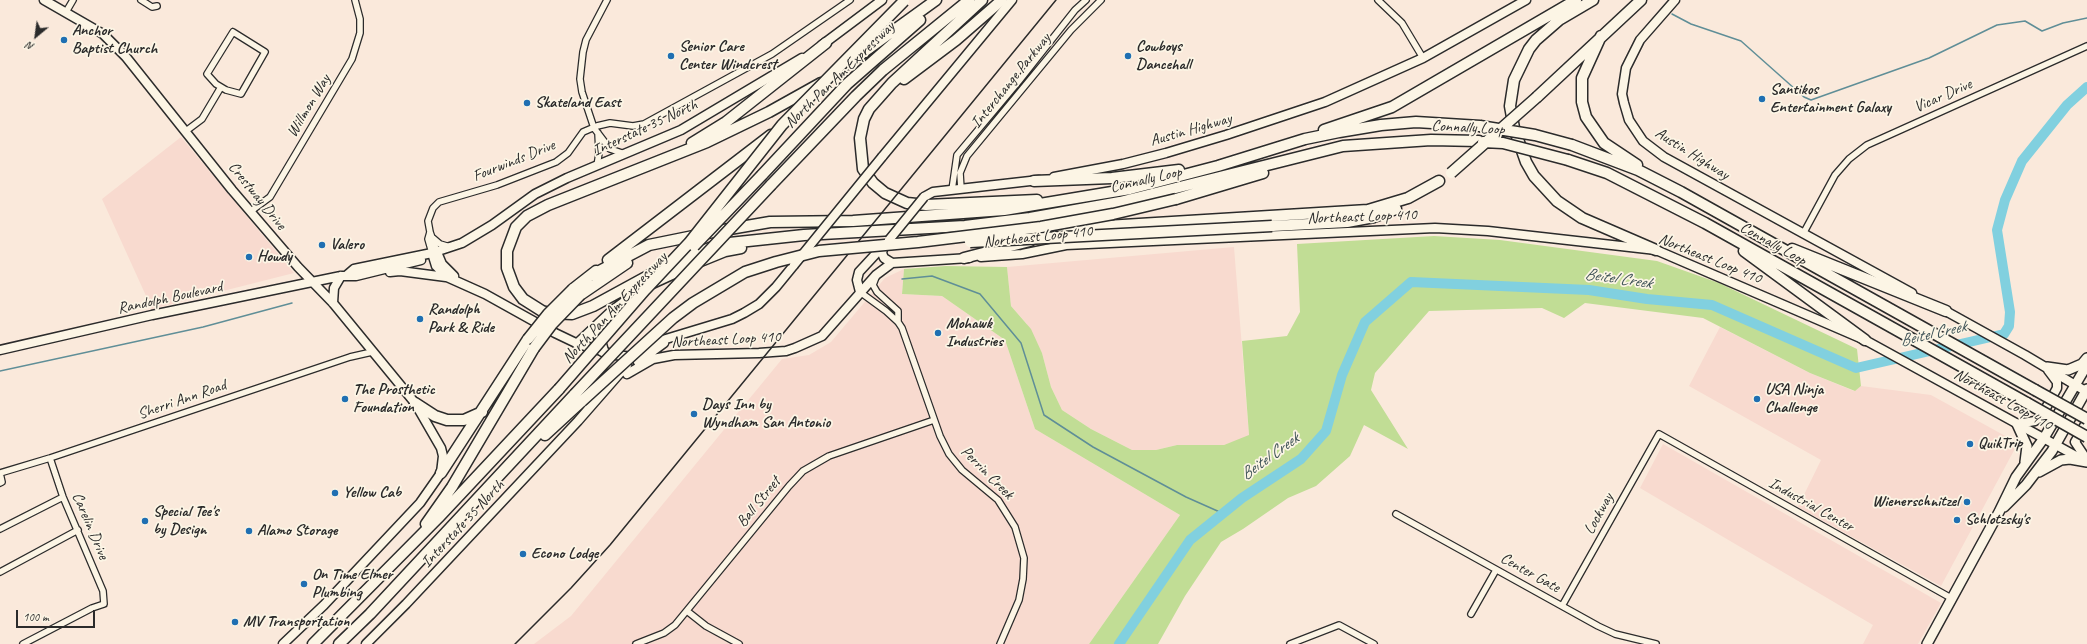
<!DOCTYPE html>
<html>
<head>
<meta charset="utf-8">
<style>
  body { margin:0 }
  #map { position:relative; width:2087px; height:644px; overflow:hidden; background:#fae9db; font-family:Caveat,sans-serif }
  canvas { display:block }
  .north { position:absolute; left:16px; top:16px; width:40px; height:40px; -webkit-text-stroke:3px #fcf5e5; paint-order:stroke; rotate:209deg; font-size:11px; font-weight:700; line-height:16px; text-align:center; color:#2b2b2b }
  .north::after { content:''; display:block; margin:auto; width:14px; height:18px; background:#2b2b2b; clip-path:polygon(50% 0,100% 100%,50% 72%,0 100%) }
  .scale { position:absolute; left:16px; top:610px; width:79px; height:18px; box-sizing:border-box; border:2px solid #2b2b2b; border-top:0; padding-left:5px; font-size:12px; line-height:14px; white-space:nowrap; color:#2b2b2b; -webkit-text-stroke:3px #fcf5e5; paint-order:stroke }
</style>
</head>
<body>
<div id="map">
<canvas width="2087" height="644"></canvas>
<div class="north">N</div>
<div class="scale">100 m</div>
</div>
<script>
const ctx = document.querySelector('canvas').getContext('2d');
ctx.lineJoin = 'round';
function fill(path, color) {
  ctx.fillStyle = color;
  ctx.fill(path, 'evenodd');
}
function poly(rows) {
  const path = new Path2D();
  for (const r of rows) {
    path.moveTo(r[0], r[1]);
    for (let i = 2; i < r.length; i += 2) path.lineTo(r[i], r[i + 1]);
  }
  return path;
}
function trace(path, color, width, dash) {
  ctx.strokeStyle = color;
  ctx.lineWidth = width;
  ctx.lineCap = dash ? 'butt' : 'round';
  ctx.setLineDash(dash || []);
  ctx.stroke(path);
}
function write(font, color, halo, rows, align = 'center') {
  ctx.font = font + ' Caveat,sans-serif';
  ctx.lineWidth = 3.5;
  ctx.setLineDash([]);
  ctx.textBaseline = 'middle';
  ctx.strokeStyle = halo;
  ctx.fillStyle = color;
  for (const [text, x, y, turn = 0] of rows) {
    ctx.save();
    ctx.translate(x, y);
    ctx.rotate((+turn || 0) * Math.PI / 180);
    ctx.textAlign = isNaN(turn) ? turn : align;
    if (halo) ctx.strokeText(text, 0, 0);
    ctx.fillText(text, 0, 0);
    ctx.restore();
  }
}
const built = poly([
  [181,137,294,273,152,309,102,199],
  [1234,247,1249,436,1224,445,1177,445,1156,450,1132,450,1091,429,1062,410,1051,387,1042,353,1026,323,1011,306,1007,267],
  [904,269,902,294,942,296,1005,340,1035,429,1180,515,1089,644,534,644,571,616,782,359,809,355,831,342,885,278],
  [1720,327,1810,373,1854,391,1861,386,1931,395,2018,443,1941,586,1798,507,1821,460,1689,386],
  [1663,444,1941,603,1918,644,1863,644,1873,625,1640,488]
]);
const green = poly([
  [1434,236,1500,240,1657,261,1719,283,1857,349,1861,386,1855,391,1810,373,1703,318,1585,303,1564,318,1542,308,1429,311,1375,373,1371,390,1408,449,1364,425,1350,456,1316,486,1288,498,1243,529,1221,542,1185,596,1158,644,1089,644,1180,515,1035,429,1005,340,942,296,902,294,904,269,946,266,1007,267,1011,306,1031,329,1042,353,1051,387,1062,410,1091,429,1132,450,1156,450,1177,445,1224,445,1249,435,1242,341,1287,336,1300,312,1297,244]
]);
const stream = poly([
  [1672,14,1691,24,1741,41,1804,97,1811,100,1929,58,1997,25,2025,21,2042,31,2063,23,2087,18],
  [902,279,932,276,980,294,1021,343,1044,415,1093,447,1186,497,1222,513],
  [0,371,203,327,292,303]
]);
const river = poly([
  [1119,644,1190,540,1242,498,1301,459,1326,431,1342,375,1365,322,1411,282,1589,290,1647,299,1712,305,1856,368,2004,334,2009,326,2010,312,1997,230,2005,200,2022,161,2067,105,2087,87]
]);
const minor = poly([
  [141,0,152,7,157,6],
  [607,0,586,40,583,52,580,79,582,92,594,128,610,149,625,154],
  [1378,0,1402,23,1423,58],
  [66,12,73,0],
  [233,32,265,52,241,94,226,90,216,84,207,74,233,32],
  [186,131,202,119,221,87],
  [597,166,599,153,598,133],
  [961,189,960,173,967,156,1071,30,1101,0],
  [952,190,957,155,1019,81,1075,10,1086,0],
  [251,211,270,197,352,59,360,33,360,19,355,0],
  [430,232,428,239,432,253],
  [1803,234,1835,175,1849,159,1867,145,2087,46],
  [433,238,440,244,450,247],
  [437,252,430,232,428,221,433,208,439,202,497,185,556,162,568,153,583,132,597,126,610,123,633,126,644,124,772,54,850,0],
  [876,277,873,285,877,292,898,311,898,322],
  [860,292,886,311,898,322,902,328,940,436,949,454,962,470,998,500,1015,527,1024,558,1023,579,1019,600,1000,644],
  [0,473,50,458,350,357,372,352],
  [0,473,2,482,0,483],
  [1396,514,1598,626,1615,634,1656,644],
  [0,529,63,497],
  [0,572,78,530],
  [1562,606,1659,434,1951,598],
  [687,611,706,626,739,644],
  [1471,614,1496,570],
  [23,644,92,608,104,604,103,591,63,497,50,458],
  [636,644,664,633,675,625,789,486,803,471,829,456,934,420],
  [1290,644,1339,625,1374,644]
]);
const secondary = poly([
  [44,0,103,34,126,57,232,190,298,267,333,303,415,403,441,448,443,456,441,473,420,503,324,605,283,644],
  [1675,0,1640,40,1626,68,1622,94,1624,103,1629,120,1643,141,1664,157,1912,293],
  [822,45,882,0],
  [882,157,1012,0],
  [1054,177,1123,164,1166,153,1226,135,1325,102,1423,58,1526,0],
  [924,197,933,192,1039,180],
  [884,245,882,253,884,258,892,263],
  [437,252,442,264,454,276],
  [432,253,436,266,447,277,485,294,555,333,578,344,615,355,634,357],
  [981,257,1022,254,1066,245,1435,228,1488,231,1656,250,1865,340,2085,461],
  [390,272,400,271,446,277],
  [347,275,354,269,432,253,462,243,492,225,535,194,567,178,681,130,802,58],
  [860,292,857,280,859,272,884,245],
  [333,303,334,288,341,276],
  [1942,309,2025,355,2087,392],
  [0,350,152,315,341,276,356,276,421,260],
  [643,351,656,342,732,319,744,313,759,304,776,287,794,265],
  [638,362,664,343],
  [627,374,653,359,674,355,759,353,786,351,795,348,822,336,876,275,892,263,969,258],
  [2087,421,2075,442,2087,460],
  [2017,424,2035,421,2041,417,2057,388,2057,382,2048,370],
  [366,644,406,604,578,421,627,365]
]);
const primary = poly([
  [2047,367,2068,370,2082,364,2087,358],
  [2017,424,2027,446,2025,462],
  [2039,472,2061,460,2070,459,2087,462],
  [2004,507,2026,485,2052,451,2087,389],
  [1927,644,1999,512,2016,477,2044,438,2087,365]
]);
const motorway = poly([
  [982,0,892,83,869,109,864,119,860,138,863,169,873,183,885,193,907,203,926,205,1037,200],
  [1593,0,1559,20,1536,40,1529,49,1514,80,1510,106,1514,128,1526,162,1534,176,1557,201,1582,218,1656,250],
  [1601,36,1582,78,1582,102,1586,117,1604,143,1637,165],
  [839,70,936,0],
  [904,79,956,40,1002,0],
  [821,83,769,112,707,142,548,205,527,216,516,227,507,251,507,268,514,287,523,299,542,311,549,313,572,314,593,306,670,264,720,244,804,235,965,226,1030,218,1120,202,1343,146,1431,140,1479,141],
  [1537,97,1641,0],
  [1324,130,1392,107,1576,0],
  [692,143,726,122,826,43],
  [1572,145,1638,170,1681,192,2035,390],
  [1568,160,1607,173,1705,223,2027,403],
  [762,175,847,84,920,20],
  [1034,181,1112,178,1179,170],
  [771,185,856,96,883,70,969,0],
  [1176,199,1263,173],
  [1272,226,1347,222,1374,217,1396,209],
  [1041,230,1368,210,1408,198,1439,181],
  [1792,249,1946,311],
  [1744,251,1865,340],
  [964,258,1030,241],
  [608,260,771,135],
  [592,275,649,245,718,231,770,222,853,221,1004,210,1130,189,1218,166,1305,139,1339,132,1381,125,1416,122,1480,126],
  [573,289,596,271],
  [580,295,627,263],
  [602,323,598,334,603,351],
  [578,344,613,311,650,284,698,262,725,251,741,248],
  [415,403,435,416,447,420,464,420,482,412],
  [545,435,582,401],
  [441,473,528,339],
  [426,524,452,487,534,348],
  [313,644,438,518,559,389],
  [339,644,370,614,575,394]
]);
const rail = poly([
  [515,644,571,588,610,545,1056,0]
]);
const secondaryBridge = poly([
  [889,240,924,197],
  [794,265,882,157]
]);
const motorwayBridge = poly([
  [1480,126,1535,135,1572,145],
  [1483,142,1503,143,1568,160],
  [1451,173,1537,97],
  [970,242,1272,226],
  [694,246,762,175],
  [528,339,548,314,573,289],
  [534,348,552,324,580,295],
  [559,389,645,290,689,243,782,125,904,1],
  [2035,390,2087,419],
  [575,394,771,185],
  [582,401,673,318,693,303,745,272,776,262,819,251,918,242,1041,227,1113,214,1176,199],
  [2027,403,2087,437]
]);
const markers = [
  [64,40,4,"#1f6fb2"],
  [671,56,4,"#1f6fb2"],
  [1128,56,4,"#1f6fb2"],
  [1762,99,4,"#1f6fb2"],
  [527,103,4,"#1f6fb2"],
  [322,245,4,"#1f6fb2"],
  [249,257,4,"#1f6fb2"],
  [420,319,4,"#1f6fb2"],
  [938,333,4,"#1f6fb2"],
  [345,399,4,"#1f6fb2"],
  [1757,399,4,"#1f6fb2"],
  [694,414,4,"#1f6fb2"],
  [1970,444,4,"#1f6fb2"],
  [335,493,4,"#1f6fb2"],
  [1967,502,4,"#1f6fb2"],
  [1957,520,4,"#1f6fb2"],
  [145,521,4,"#1f6fb2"],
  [249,531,4,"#1f6fb2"],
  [523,554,4,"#1f6fb2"],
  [304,584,4,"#1f6fb2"],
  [235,622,4,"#1f6fb2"]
];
const poiNames = [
  ["Anchor",72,31],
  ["Baptist Church",72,49],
  ["Senior Care",679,47],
  ["Center Windcrest",679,65],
  ["Cowboys",1136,47],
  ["Dancehall",1136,65],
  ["Santikos",1770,90],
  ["Entertainment Galaxy",1770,108],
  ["Skateland East",535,103],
  ["Valero",330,245],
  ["Howdy",257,257],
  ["Randolph",428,310],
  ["Park & Ride",428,328],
  ["Mohawk",946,324],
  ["Industries",946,342],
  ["The Prosthetic",353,390],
  ["Foundation",353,408],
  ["USA Ninja",1765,390],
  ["Challenge",1765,408],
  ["Days Inn by",702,405],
  ["Wyndham San Antonio",702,423],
  ["QuikTrip",1978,444],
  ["Yellow Cab",343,493],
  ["Wienerschnitzel",1959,502,"right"],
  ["Special Tee's",153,512],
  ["by Design",153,530],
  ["Schlotzsky's",1965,520],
  ["Alamo Storage",257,531],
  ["Econo Lodge",531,554],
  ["On Time Elmer",312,575],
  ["Plumbing",312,593],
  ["MV Transportation",243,622]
];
const streetNames = [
  ["North Pan Am Expressway",840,75,-44],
  ["Interchange Parkway",1011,81,-51],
  ["Vicar Drive",1943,96,-24],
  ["Willmon Way",309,106,-59],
  ["Interstate 35 North",645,128,-25],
  ["Connally Loop",1468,128,3],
  ["Austin Highway",1191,130,-16],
  ["Austin Highway",1692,154,32],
  ["Fourwinds Drive",514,161,-22],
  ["Connally Loop",1146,180,-13],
  ["Crestway Drive",257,196,51],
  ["Northeast Loop 410",1362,217,-2],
  ["Northeast Loop 410",1038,237,-6],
  ["Connally Loop",1773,244,29],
  ["Northeast Loop 410",1710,259,22],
  ["Randolph Boulevard",170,298,-12],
  ["North Pan Am Expressway",615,308,-47],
  ["Northeast Loop 410",726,340,-3],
  ["Sherri Ann Road",182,400,-19],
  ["Northeast Loop 410",2003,400,29],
  ["Perrin Creek",987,473,45],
  ["Ball Street",759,502,-51],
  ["Industrial Center",1811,505,29],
  ["Lockway",1599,514,-61],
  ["Interstate 35 North",463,524,-47],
  ["Carelin Drive",90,526,67],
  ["Center Gate",1530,573,29]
];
const waterNames = [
  ["Beitel Creek",1618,279,8],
  ["Beitel Creek",1933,334,-13],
  ["Beitel Creek",1270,457,-36]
];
fill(built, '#f8dacf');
fill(green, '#c1dd95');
trace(stream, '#5f8e97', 1.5);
trace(river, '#81d0df', 10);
trace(minor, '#2b2b2b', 8);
trace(secondary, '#2b2b2b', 11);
trace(primary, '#2b2b2b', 12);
trace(motorway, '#2b2b2b', 13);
trace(minor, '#fcf5e5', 5.5);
trace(secondary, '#fcf5e5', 8);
trace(primary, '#fcf5e5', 9);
trace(motorway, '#fcf5e5', 10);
trace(rail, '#2b2b2b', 1.5);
trace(secondaryBridge, '#2b2b2b', 11, []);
trace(motorwayBridge, '#2b2b2b', 13, []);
trace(secondaryBridge, '#fcf5e5', 8);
trace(motorwayBridge, '#fcf5e5', 10);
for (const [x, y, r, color] of markers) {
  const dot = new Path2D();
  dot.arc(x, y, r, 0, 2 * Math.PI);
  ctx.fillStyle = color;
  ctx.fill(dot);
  trace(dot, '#fcf5e5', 1.5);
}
write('bold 16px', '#2b2b2b', '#fcf5e5', poiNames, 'left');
write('16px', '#2b2b2b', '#fcf5e5', streetNames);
write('italic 17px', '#405458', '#fcf5e5', waterNames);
</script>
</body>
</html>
